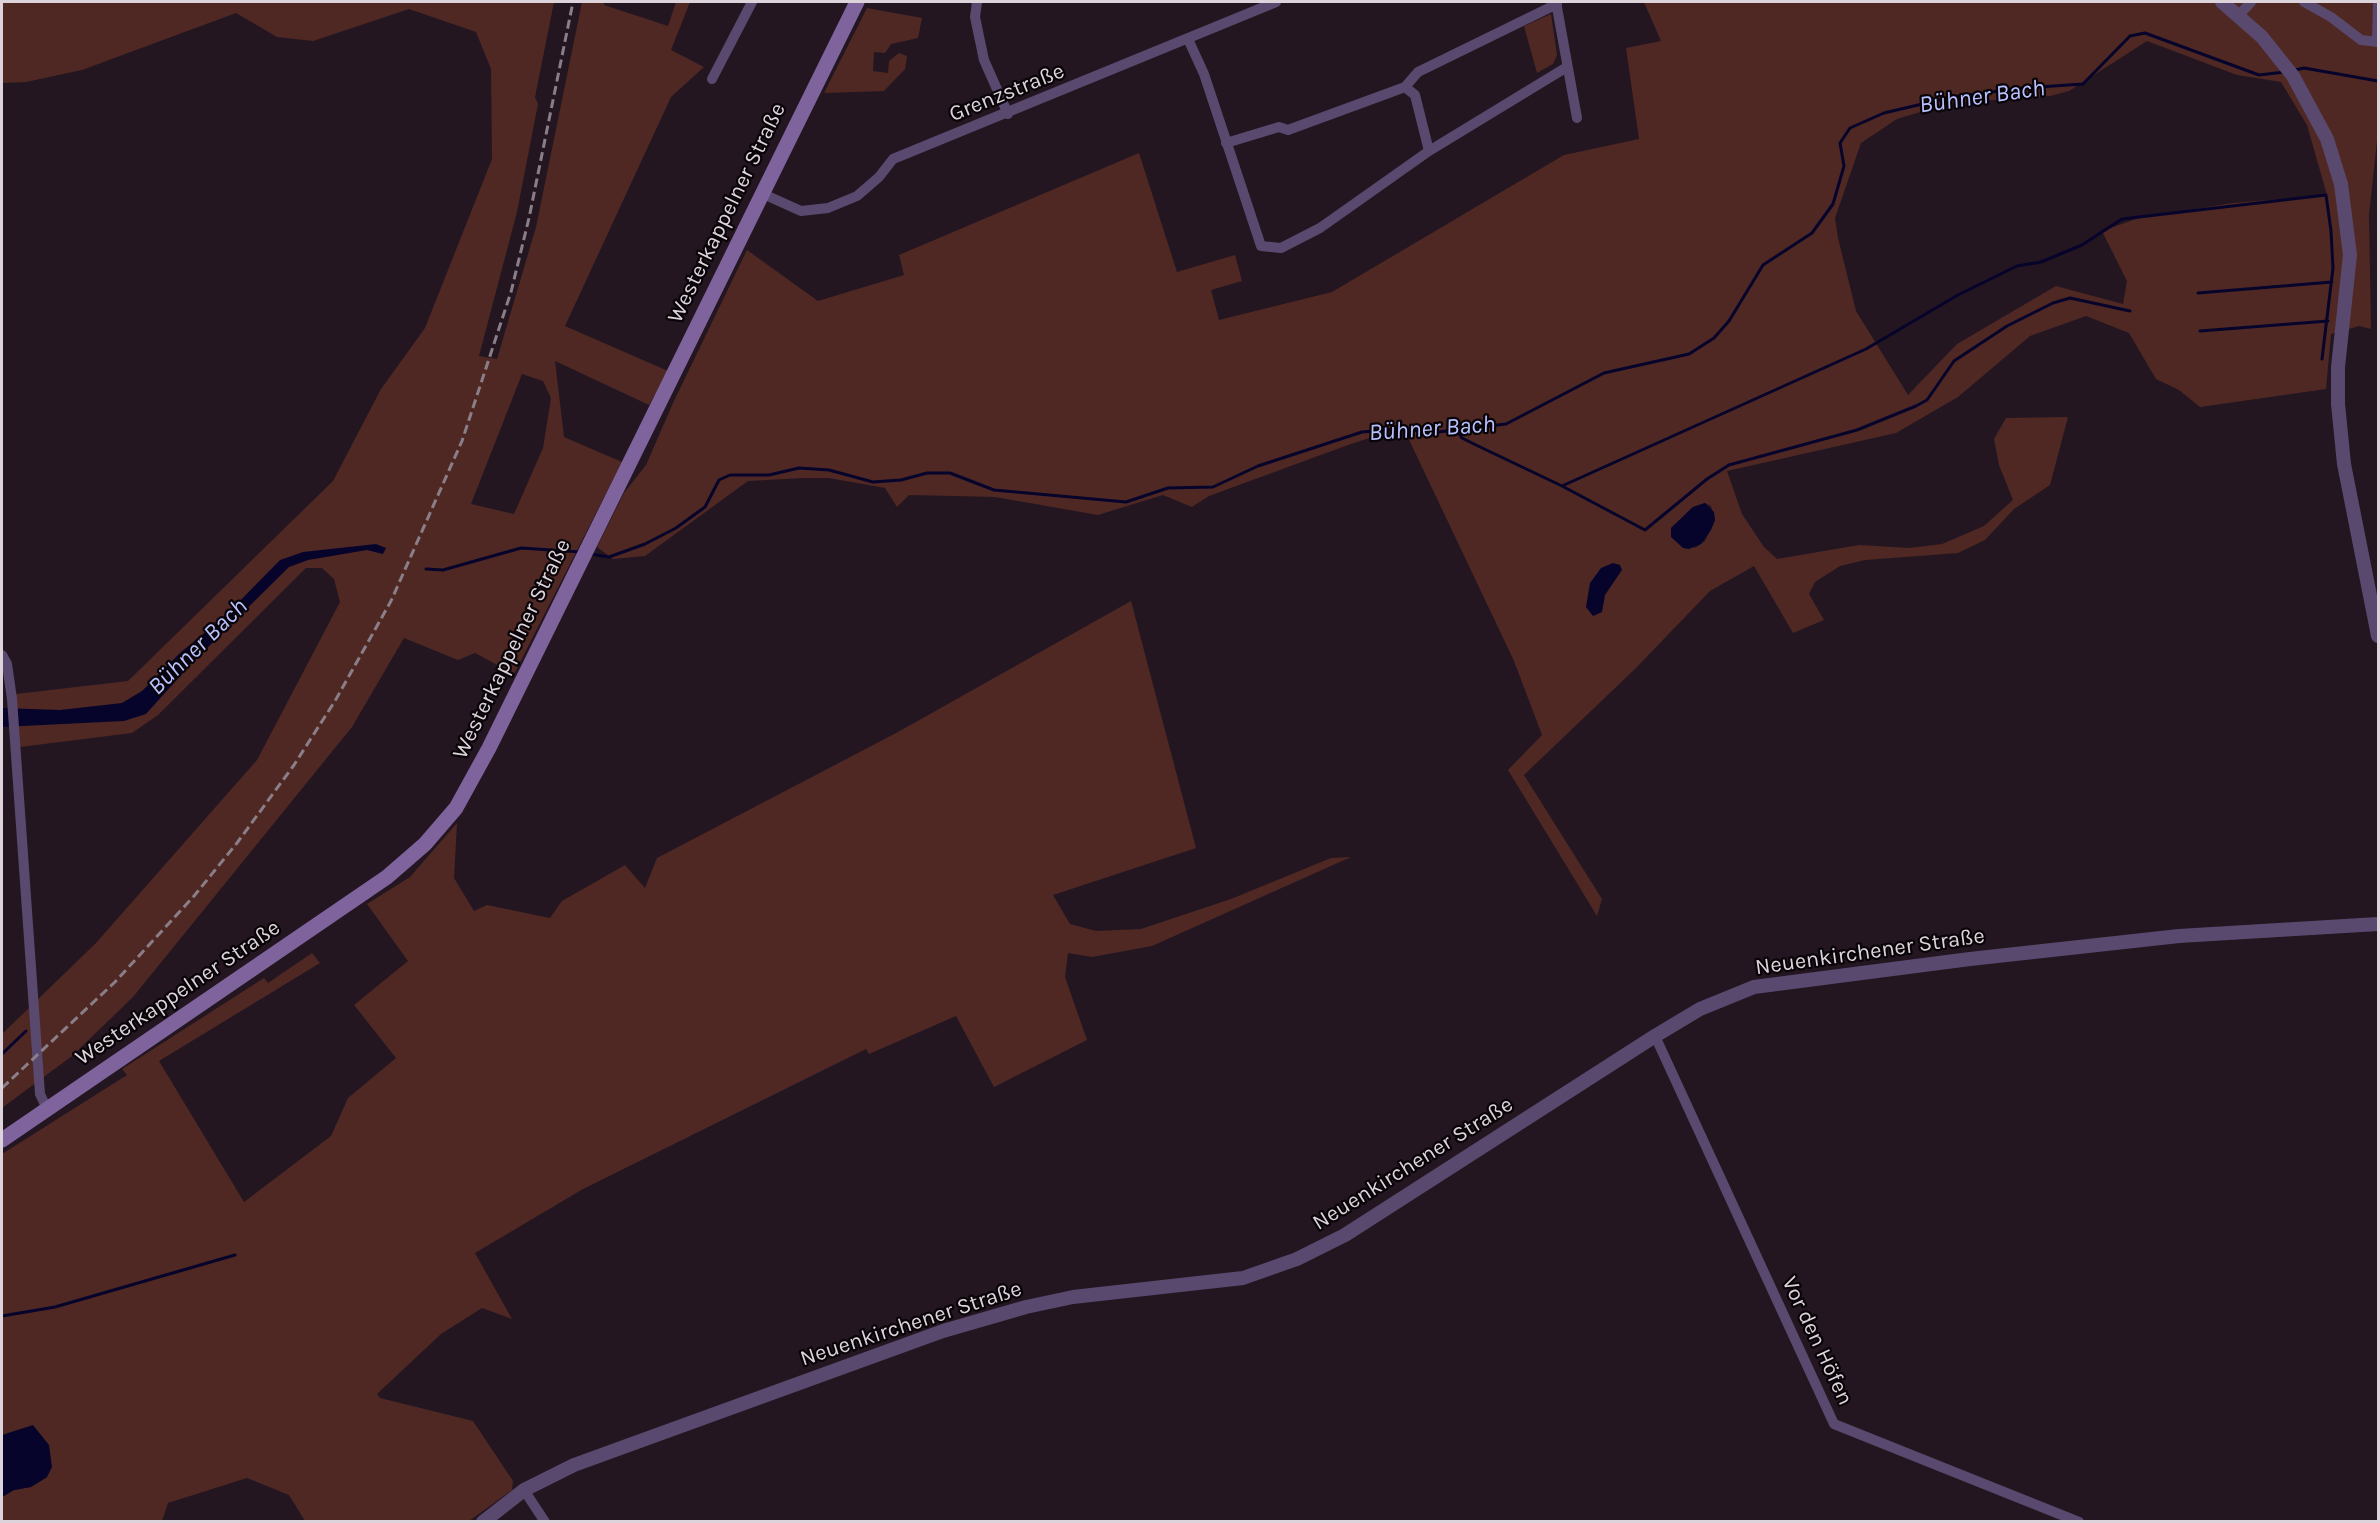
<!DOCTYPE html>
<html>
<head>
<meta charset="utf-8">
<style>
  body { margin:0 }
  #map { position:relative; width:2380px; height:1523px; overflow:hidden; background:#231621; font-family:Karla,sans-serif }
  canvas { display:block }
  .frame { position:absolute; inset:0; border:3px solid #ddd4db; pointer-events:none }
</style>
</head>
<body>
<div id="map">
<canvas width="2380" height="1523"></canvas>
<div class="frame"></div>
</div>
<script>
const ctx = document.querySelector('canvas').getContext('2d');
ctx.lineJoin = 'round';
function fill(path, color) {
  ctx.fillStyle = color;
  ctx.fill(path, 'evenodd');
}
function poly(rows) {
  const path = new Path2D();
  for (const r of rows) {
    path.moveTo(r[0], r[1]);
    for (let i = 2; i < r.length; i += 2) path.lineTo(r[i], r[i + 1]);
  }
  return path;
}
function trace(path, color, width, dash) {
  ctx.strokeStyle = color;
  ctx.lineWidth = width;
  ctx.lineCap = dash ? 'butt' : 'round';
  ctx.setLineDash(dash || []);
  ctx.stroke(path);
}
function write(font, color, halo, rows, align = 'center') {
  ctx.font = font + ' Karla,sans-serif';
  ctx.lineWidth = 4.5;
  ctx.setLineDash([]);
  ctx.textBaseline = 'middle';
  ctx.strokeStyle = halo;
  ctx.fillStyle = color;
  for (const [text, x, y, turn = 0] of rows) {
    ctx.save();
    ctx.translate(x, y);
    ctx.rotate((+turn || 0) * Math.PI / 180);
    ctx.textAlign = isNaN(turn) ? turn : align;
    if (halo) ctx.strokeText(text, 0, 0);
    ctx.fillText(text, 0, 0);
    ctx.restore();
  }
}
const green = poly([
  [2,2,554,2,535,97,538,104,517,212,479,356,497,359,536,227,582,2,604,2,604,5,668,26,676,2,690,2,671,50,704,67,671,97,565,326,668,371,649,405,555,361,564,437,622,462,514,674,475,653,458,660,404,638,352,727,133,997,72,1056,2,1108,2,1034,96,943,257,760,340,602,334,579,322,568,306,568,158,715,132,733,20,747,16,694,128,681,333,481,381,389,425,328,492,159,491,69,476,32,409,9,313,41,277,37,236,13,82,70,26,82,2,83],
  [522,374,543,381,551,398,543,448,514,514,471,504],
  [1644,2,2378,2,2378,131,2369,215,2371,329,2359,326,2331,334,2326,389,2200,407,2179,390,2156,379,2129,333,2086,316,2030,336,1958,397,1896,433,1727,471,1742,514,1764,547,1777,559,1859,545,1909,548,1942,544,1984,526,2013,500,1999,465,1994,439,2006,418,2068,417,2050,485,2014,509,1985,540,1958,553,1865,560,1840,566,1815,582,1809,594,1824,620,1793,633,1754,566,1710,591,1636,668,1524,775,1602,899,1597,916,1508,770,1542,735,1514,661,1403,427,1348,445,1209,496,1192,507,1163,495,1098,515,995,497,909,495,897,507,885,488,829,478,804,478,748,481,645,556,613,559,597,547,624,493,646,465,673,403,747,250,818,301,904,275,899,255,1139,153,1177,272,1235,255,1242,281,1211,290,1219,320,1332,292,1564,155,1639,139,1626,48,1661,41],
  [2147,41,2237,75,2281,82,2307,125,2327,195,2233,203,2139,218,2102,231,2127,281,2123,304,2056,286,1957,344,1908,395,1856,311,1838,238,1835,218,1861,143,1897,119,1950,103,2050,96,2069,91],
  [1705,503,1711,506,1715,520,1705,541,1695,548,1671,528,1693,507],
  [867,8,922,18,918,38,891,44,885,53,874,52,873,71,888,73,889,61,899,53,907,56,905,69,884,91,824,93],
  [1551,14,1557,55,1553,64,1537,73,1524,26],
  [1131,601,1196,848,1053,895,1070,924,1096,931,1141,929,1231,899,1331,858,1351,857,1152,946,1092,957,1068,953,1065,977,1087,1040,994,1087,956,1016,869,1054,866,1049,583,1189,475,1253,512,1319,482,1308,441,1334,377,1394,380,1398,473,1421,513,1481,512,1490,469,1521,305,1521,289,1495,247,1478,168,1503,162,1521,2,1521,2,1497,14,1490,31,1487,47,1477,2,1435,2,1154,127,1075,122,1069,264,978,268,983,312,953,320,963,159,1061,244,1202,331,1136,348,1098,396,1058,354,1005,408,961,367,904,410,877,457,823,454,878,474,911,487,905,550,918,562,901,625,865,645,888,657,858,898,732]
]);
const water = poly([
  [1705,503,1714,512,1715,520,1711,530,1701,544,1689,549,1683,548,1671,537,1671,528,1693,507],
  [376,544,386,548,383,554,367,550,308,560,289,567,191,664,146,714,124,721,2,727,2,708,60,710,122,703,142,691,180,653,227,614,280,560,303,552],
  [1613,563,1620,565,1622,570,1605,595,1602,612,1593,616,1586,607,1590,583,1601,568],
  [33,1425,49,1445,52,1467,47,1477,31,1487,14,1490,2,1497,2,1435]
]);
const stream = poly([
  [2295,70,2304,68,2378,81],
  [2198,293,2332,282],
  [2200,331,2328,321],
  [1457,431,1462,438,1476,445,1562,486,1866,349,1958,295,2017,266,2041,262,2082,245,2122,219,2326,195,2331,231,2333,268,2322,359],
  [1562,486,1645,530,1707,479,1729,465,1857,430,1916,406,1927,400,1954,361,2007,326,2053,303,2070,298,2130,311],
  [590,554,609,557,645,544,676,528,705,507,719,480,730,475,769,475,799,468,829,470,873,482,901,480,927,473,950,473,994,490,1126,502,1168,488,1213,487,1258,466,1362,432,1397,429,1438,432,1506,424,1604,373,1689,354,1714,338,1729,321,1763,265,1812,233,1833,204,1844,166,1840,143,1850,128,1884,113,1952,97,2024,88,2083,84,2130,36,2145,33,2259,75,2285,72],
  [426,569,443,570,521,548,581,552],
  [2,1054,26,1031],
  [2,1316,55,1307,235,1255]
]);
const minor = poly([
  [977,2,975,17,984,60,1008,114],
  [1556,2,1577,118],
  [2304,2,2331,17,2361,40,2378,42],
  [2239,15,2251,2],
  [1188,39,1204,74,1261,246,1281,248,1320,228,1429,151,1567,67],
  [2377,42,2378,2],
  [712,79,752,2],
  [1405,87,1415,95,1429,151],
  [1226,143,1279,127,1288,130,1405,87,1418,72,1557,4],
  [761,193,801,211,828,208,857,196,879,177,893,159,1276,2],
  [2,655,7,664,12,699,40,1094,47,1109],
  [1655,1036,1834,1424,2079,1522],
  [524,1490,545,1522]
]);
const tertiary = poly([
  [2222,2,2262,37,2293,76,2327,139,2341,184,2350,255,2338,367,2338,404,2344,464,2378,636],
  [483,1522,524,1490,574,1465,943,1331,1026,1307,1073,1297,1243,1278,1297,1259,1345,1235,1655,1036,1700,1009,1754,987,1970,959,2179,936,2378,924]
]);
const secondary = poly([
  [2,1140,387,877,425,844,456,808,489,748,857,2]
]);
const rail = poly([
  [2,1088,115,982,194,896,237,843,294,765,335,701,391,601,462,441,511,292,529,218,573,2]
]);
const streetNames = [
  ["Grenzstraße",1007,93,-22],
  ["Westerkappelner Straße",727,213,-64],
  ["Westerkappelner Straße",512,649,-64],
  ["Neuenkirchener Straße",1870,952,-8],
  ["Westerkappelner Straße",178,993,-34],
  ["Neuenkirchener Straße",1413,1164,-32],
  ["Neuenkirchener Straße",911,1324,-18],
  ["Vor den Höfen",1817,1341,65]
];
const waterNames = [
  ["Bühner Bach",1982,97,-8],
  ["Bühner Bach",1432,429,-4],
  ["Bühner Bach",198,647,-44]
];
fill(green, '#4f2824');
fill(water, '#07042b');
trace(stream, '#07042b', 3);
trace(minor, '#5a496e', 10);
trace(tertiary, '#5a496e', 14);
trace(secondary, '#7e639d', 15);
trace(rail, '#8a7f88', 3, [9, 4.5]);
write('22px', '#ddd4db', '#090408', streetNames);
write('italic 24px', '#b8c1ff', '#090408', waterNames);
</script>
</body>
</html>
